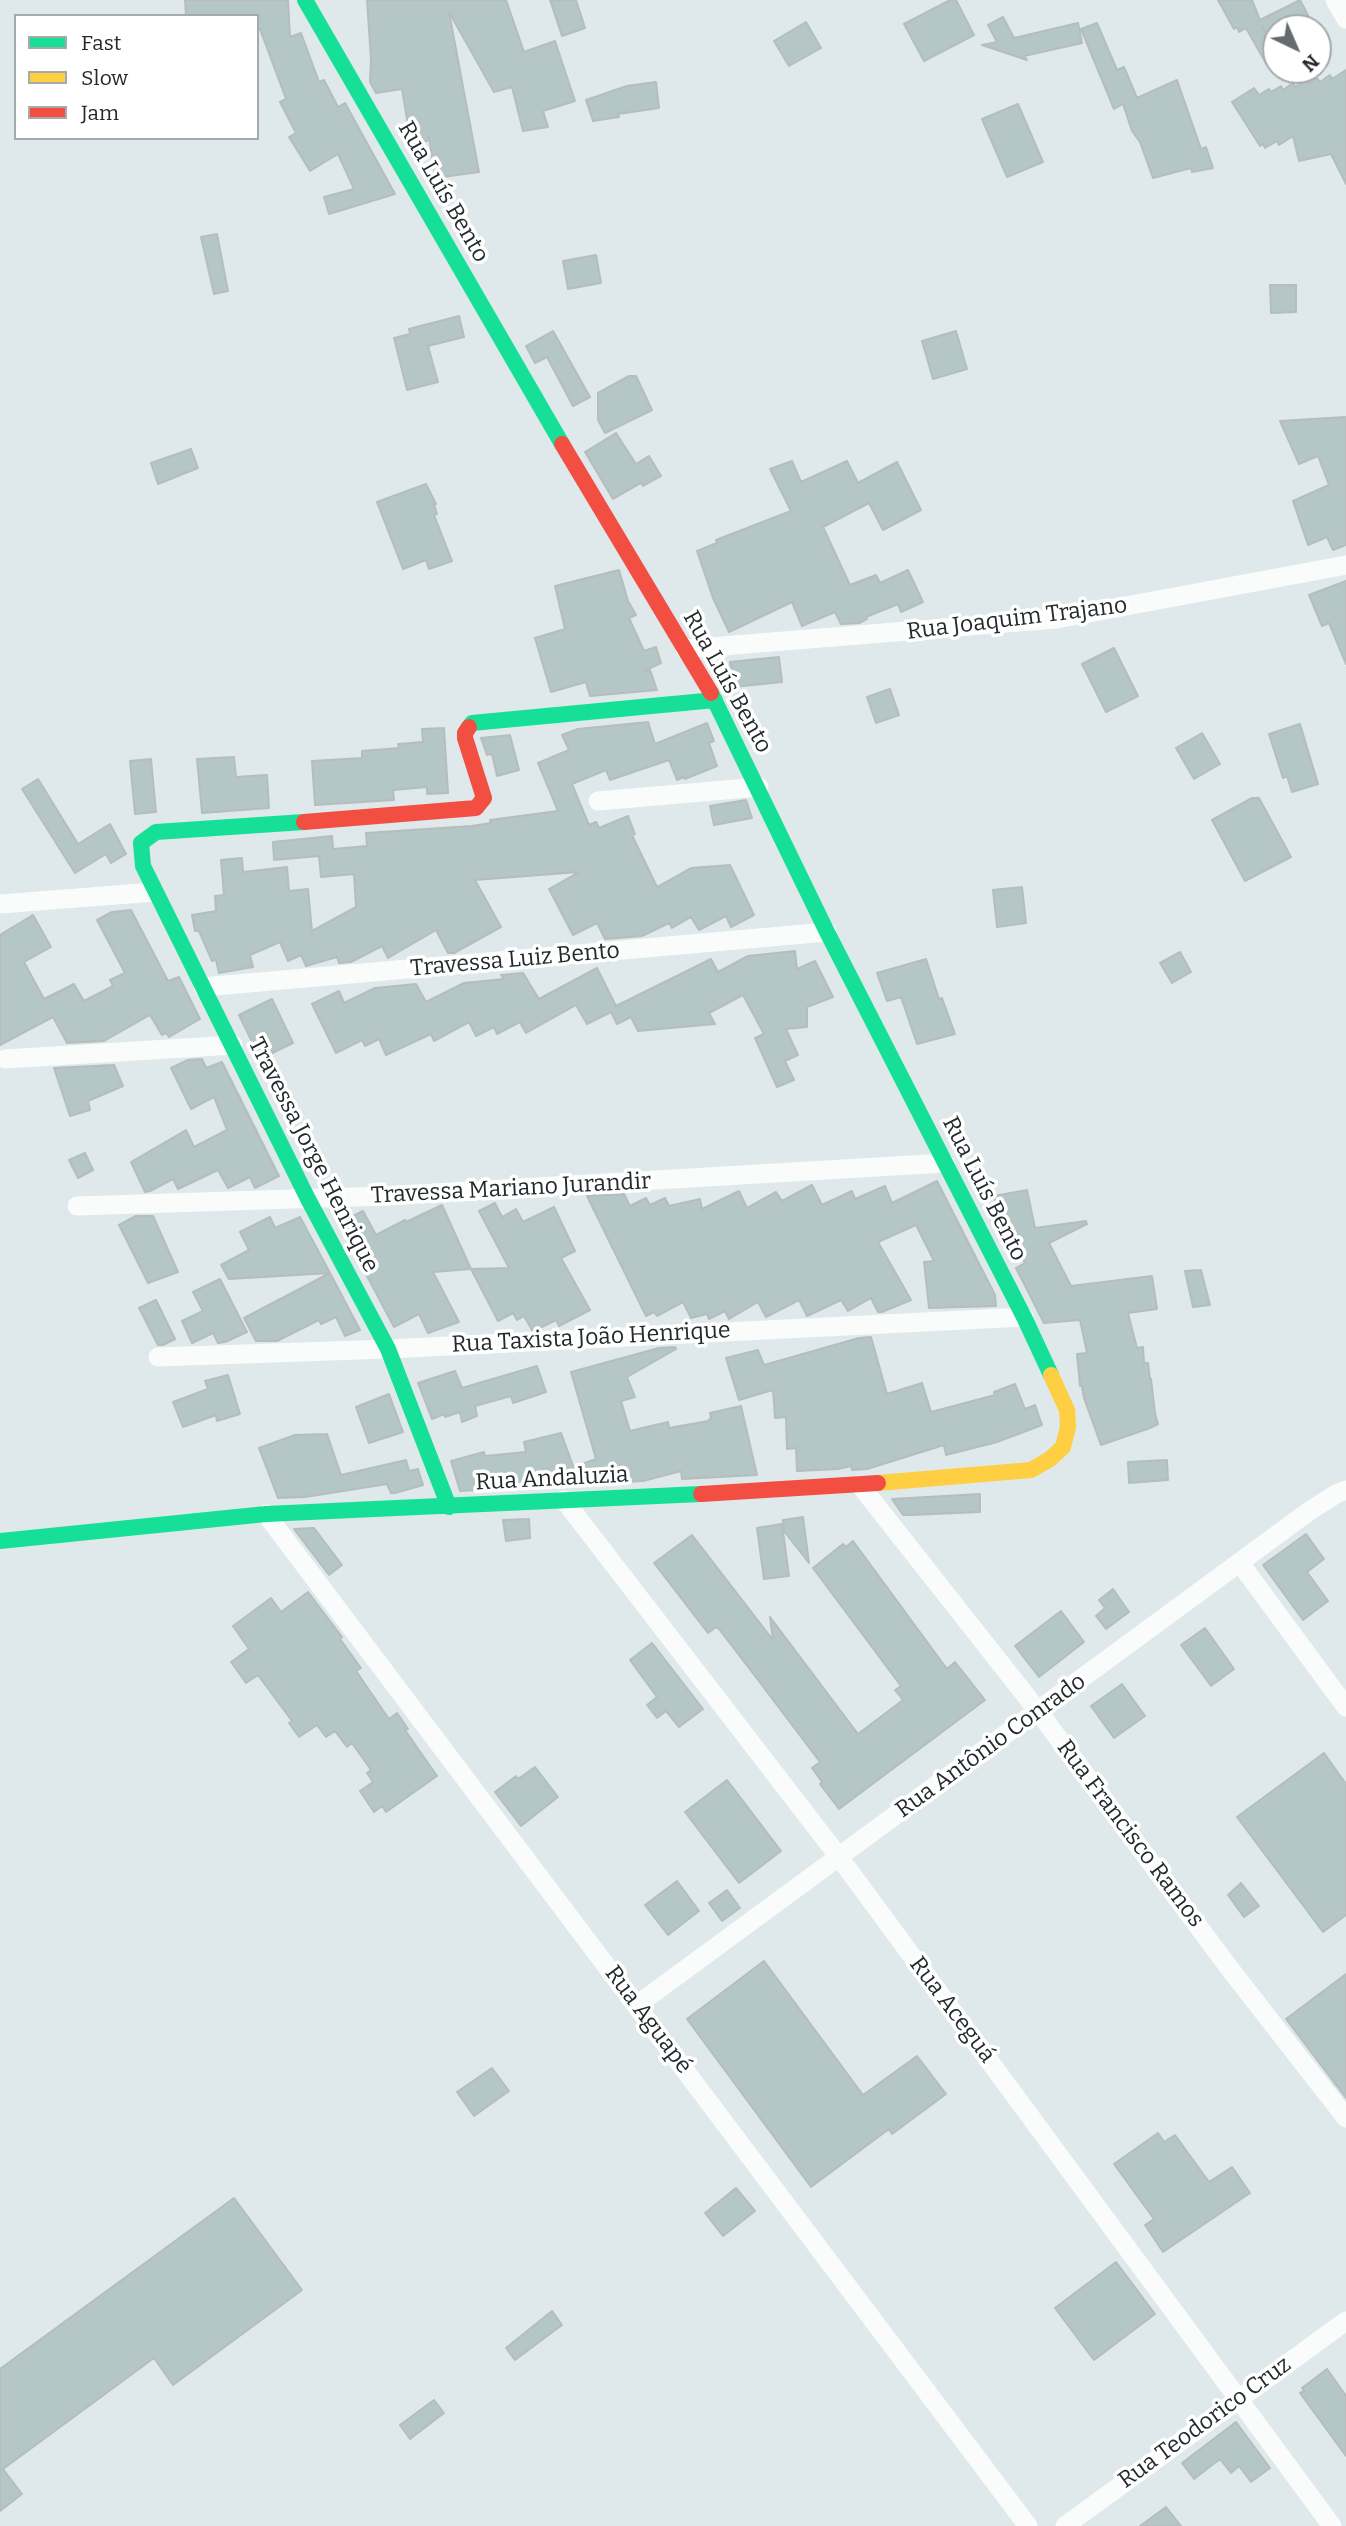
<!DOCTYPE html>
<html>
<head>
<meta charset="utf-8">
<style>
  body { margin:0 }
  #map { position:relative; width:1346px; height:2526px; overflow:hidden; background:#dfe8eb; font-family:Bitter,serif }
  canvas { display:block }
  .legend { position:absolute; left:14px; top:14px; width:245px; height:126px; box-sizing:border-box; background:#fff; border:2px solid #a7aaab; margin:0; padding:9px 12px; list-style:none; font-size:21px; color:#242a2c }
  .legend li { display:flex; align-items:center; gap:14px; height:35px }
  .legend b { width:35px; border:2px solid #a7aaab }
  .north { position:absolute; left:1262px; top:14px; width:70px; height:70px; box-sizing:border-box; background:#fff; border:2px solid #a7aaab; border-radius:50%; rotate:136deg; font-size:19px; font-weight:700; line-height:28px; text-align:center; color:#242a2c }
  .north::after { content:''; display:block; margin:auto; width:24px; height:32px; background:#656c6f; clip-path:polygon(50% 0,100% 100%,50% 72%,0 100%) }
</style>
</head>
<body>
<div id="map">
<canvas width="1346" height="2526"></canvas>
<ul class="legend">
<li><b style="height:9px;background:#16e098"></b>Fast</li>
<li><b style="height:9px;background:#ffcf43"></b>Slow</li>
<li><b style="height:9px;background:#f24e42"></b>Jam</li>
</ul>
<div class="north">N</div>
</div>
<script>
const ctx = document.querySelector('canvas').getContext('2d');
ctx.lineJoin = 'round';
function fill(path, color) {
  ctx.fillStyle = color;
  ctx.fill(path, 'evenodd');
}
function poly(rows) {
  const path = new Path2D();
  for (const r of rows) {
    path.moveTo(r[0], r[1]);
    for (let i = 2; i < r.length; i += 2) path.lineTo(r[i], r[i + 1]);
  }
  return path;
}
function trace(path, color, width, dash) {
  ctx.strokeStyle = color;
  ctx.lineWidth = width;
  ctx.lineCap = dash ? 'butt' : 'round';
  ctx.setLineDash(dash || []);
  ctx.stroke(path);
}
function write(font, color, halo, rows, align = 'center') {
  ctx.font = font + ' Bitter,serif';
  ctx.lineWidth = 7;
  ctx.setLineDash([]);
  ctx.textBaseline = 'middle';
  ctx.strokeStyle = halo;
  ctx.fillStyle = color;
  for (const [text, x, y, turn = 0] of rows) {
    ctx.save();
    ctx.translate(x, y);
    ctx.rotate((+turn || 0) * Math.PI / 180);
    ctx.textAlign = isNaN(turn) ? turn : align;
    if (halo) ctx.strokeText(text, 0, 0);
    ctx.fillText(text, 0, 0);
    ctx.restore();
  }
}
const building = poly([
  [185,0,288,0,290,37,301,33,319,82,324,80,338,107,345,103,395,194,329,214,324,197,354,189,338,154,310,171,289,137,296,133,280,102,286,99,260,29,257,29,257,16,186,16,185,0],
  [367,0,506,0,524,52,555,41,575,101,543,111,548,127,523,131,512,87,494,92,449,12,479,172,435,178,429,137,427,141,411,143,402,89,376,93,370,82,371,59,367,0],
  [550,0,576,0,585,28,562,36,550,0],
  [950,0,956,0,974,35,924,61,904,24,950,0],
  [1218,0,1252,0,1260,20,1300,0,1310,19,1293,28,1276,28,1276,31,1268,36,1262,26,1275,60,1267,65,1246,28,1239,32,1237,27,1234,29,1218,0],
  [1003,17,1014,38,1078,23,1082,43,1024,56,1027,60,982,45,997,42,988,25,1003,17],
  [806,22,821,48,789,66,774,41,806,22],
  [1097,23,1117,70,1124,67,1137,98,1177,80,1201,149,1206,147,1213,168,1192,172,1191,168,1153,178,1140,142,1132,131,1123,104,1114,109,1081,29,1097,23],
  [1346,70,1346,184,1331,154,1299,161,1293,136,1279,145,1277,141,1265,148,1263,144,1260,146,1232,102,1254,88,1259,95,1269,89,1271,92,1281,86,1283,90,1293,83,1295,87,1306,80,1308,84,1317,78,1320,82,1330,75,1332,79,1346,70],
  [656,82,659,108,618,114,619,117,593,121,586,100,627,86,656,82],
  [1018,104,1043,162,1007,177,982,119,1018,104],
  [217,234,228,291,214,294,201,237,217,234],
  [596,255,601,283,568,289,563,261,596,255],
  [1270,285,1296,285,1296,312,1271,313,1270,285],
  [459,316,464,337,428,346,438,382,407,390,394,338,410,334,409,329,459,316],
  [553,331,590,397,573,406,547,357,535,363,526,346,553,331],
  [956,331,967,369,933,379,922,341,956,331],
  [629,376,636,376,652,410,605,433,598,420,598,393,629,376],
  [1346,417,1346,545,1333,550,1327,537,1308,545,1293,501,1329,485,1318,456,1299,464,1280,421,1346,417],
  [616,433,636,464,649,456,661,476,643,486,641,483,613,499,585,452,616,433],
  [191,449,198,468,158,484,151,463,191,449],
  [792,461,801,482,847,461,858,483,897,462,921,510,883,530,869,503,823,527,850,585,876,575,880,583,908,570,923,602,901,612,898,604,866,617,867,619,860,623,841,624,835,612,802,626,792,602,729,632,713,598,697,551,717,543,716,540,791,511,770,469,792,461],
  [426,484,436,504,434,505,437,514,434,515,452,561,429,569,426,560,403,569,377,502,426,484],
  [619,570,628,601,636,615,629,618,644,651,656,647,661,663,644,671,650,670,657,690,590,696,586,682,551,692,535,638,565,629,555,586,619,570],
  [1346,581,1346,664,1329,623,1322,626,1309,595,1346,581],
  [1114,648,1138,696,1106,712,1082,664,1114,648],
  [779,657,782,682,733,687,730,662,779,657],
  [890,689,899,715,876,723,867,697,890,689],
  [648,722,655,744,707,723,714,741,709,743,717,766,685,779,684,777,677,780,669,760,610,780,606,770,572,784,589,825,596,822,599,828,628,816,635,834,632,835,657,887,691,868,730,865,754,915,731,927,726,916,699,930,691,917,672,928,669,923,642,936,605,939,597,923,573,935,549,889,579,872,475,880,501,927,454,953,448,953,436,930,388,958,382,946,351,962,339,963,337,957,306,966,301,955,288,961,280,942,250,955,253,967,219,973,216,960,212,961,199,931,195,931,192,915,216,911,215,896,224,895,221,860,242,858,243,872,287,867,289,891,308,889,312,931,356,907,354,874,321,877,319,856,274,860,273,842,332,836,333,849,367,846,366,833,472,826,491,823,490,820,558,811,538,763,569,750,562,735,578,729,648,722],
  [1300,724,1318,784,1292,792,1287,776,1283,778,1269,734,1300,724],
  [444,728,448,793,427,794,427,787,393,790,394,800,315,805,312,761,362,758,362,751,399,748,398,744,423,742,422,729,444,728],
  [1202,733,1220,764,1194,779,1176,748,1202,733],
  [510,735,519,770,497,776,492,754,487,755,481,738,510,735],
  [234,757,236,777,267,775,269,808,202,813,197,759,234,757],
  [151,759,156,812,135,814,130,761,151,759],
  [38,779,78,844,110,824,126,854,111,863,106,854,75,873,22,789,38,779],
  [1252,798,1259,798,1291,857,1245,881,1212,820,1252,798],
  [746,800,752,818,714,825,710,806,746,800],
  [1022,887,1026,923,997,927,993,890,1022,887],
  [131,910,168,981,179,977,200,1019,169,1037,166,1033,162,1035,150,1015,104,1041,67,1043,53,1017,0,1045,0,935,33,915,51,947,24,962,44,999,74,984,84,1001,113,986,110,980,125,973,97,920,112,912,131,910],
  [795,951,797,969,815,961,833,997,807,1007,807,1027,786,1029,798,1055,785,1061,794,1080,777,1087,755,1038,764,1034,743,995,709,1013,715,1024,638,1031,631,1017,617,1024,611,1012,587,1024,576,1005,526,1033,520,1022,497,1034,494,1027,476,1036,469,1022,434,1041,431,1034,386,1055,379,1039,365,1046,362,1040,336,1053,312,1004,339,991,344,1003,375,988,416,984,426,1002,464,983,504,979,501,975,523,973,539,999,597,968,616,1006,711,959,718,972,748,956,795,951],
  [1180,952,1191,972,1172,983,1160,963,1180,952],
  [926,959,939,999,942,998,955,1034,917,1044,901,997,887,1001,877,973,926,959],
  [272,999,293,1043,266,1056,259,1056,239,1015,272,999],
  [202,1059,206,1068,222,1062,279,1176,255,1188,250,1177,228,1188,218,1170,178,1189,173,1179,150,1191,145,1192,131,1162,186,1130,194,1147,227,1130,214,1097,191,1109,171,1068,188,1060,202,1059],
  [114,1065,123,1086,88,1101,90,1110,70,1116,54,1068,114,1065],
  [85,1153,93,1170,78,1178,69,1160,85,1153],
  [937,1181,995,1295,996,1306,929,1308,924,1262,934,1261,916,1225,878,1242,911,1300,882,1312,878,1312,871,1298,848,1311,841,1300,807,1316,799,1300,766,1317,758,1302,729,1319,725,1311,709,1319,707,1314,691,1318,683,1302,657,1316,654,1312,646,1316,587,1196,624,1194,630,1206,646,1198,650,1205,665,1198,669,1206,700,1199,702,1209,739,1191,747,1208,776,1192,782,1201,812,1185,822,1205,852,1191,855,1199,885,1186,892,1203,937,1181],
  [1027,1190,1035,1228,1086,1221,1087,1224,1049,1243,1071,1286,1152,1276,1157,1309,1128,1313,1137,1348,1143,1347,1144,1363,1148,1363,1150,1379,1151,1379,1155,1413,1158,1424,1150,1428,1101,1445,1084,1398,1082,1386,1080,1386,1077,1354,1087,1353,1080,1320,1044,1323,1016,1268,1025,1263,1010,1232,999,1233,990,1217,998,1215,994,1196,1027,1190],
  [495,1203,502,1217,516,1209,523,1222,554,1207,575,1251,561,1258,590,1310,559,1326,556,1320,538,1329,532,1330,524,1316,517,1320,513,1313,498,1321,471,1269,509,1268,479,1211,495,1203],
  [442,1205,471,1269,433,1272,459,1322,428,1333,419,1314,394,1327,339,1223,363,1211,376,1235,405,1220,406,1222,442,1205],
  [136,1216,153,1216,178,1272,148,1283,119,1225,136,1216],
  [270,1217,275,1228,300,1217,330,1273,229,1279,221,1265,249,1250,240,1232,270,1217],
  [1201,1270,1210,1305,1193,1307,1185,1271,1201,1270],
  [330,1273,360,1330,345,1336,336,1317,321,1324,319,1320,277,1341,256,1341,244,1318,330,1273],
  [220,1279,247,1332,225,1342,218,1343,213,1333,192,1343,182,1321,203,1311,193,1292,220,1279],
  [156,1300,175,1339,163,1345,158,1345,139,1308,156,1300],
  [871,1337,887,1394,922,1383,931,1412,995,1395,994,1392,1015,1384,1025,1409,1035,1405,1042,1425,997,1442,946,1455,944,1445,867,1469,852,1470,851,1466,838,1469,797,1471,796,1448,787,1449,786,1417,775,1418,773,1390,739,1400,726,1358,758,1350,764,1365,859,1338,871,1337],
  [675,1347,676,1349,627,1377,635,1397,621,1401,630,1431,668,1422,669,1428,708,1421,711,1418,710,1413,741,1406,757,1475,682,1479,681,1471,643,1481,606,1483,606,1480,586,1484,582,1464,596,1459,571,1372,659,1348,675,1347],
  [537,1366,546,1392,513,1403,511,1396,475,1406,477,1416,462,1422,460,1412,445,1417,444,1414,432,1419,418,1383,455,1371,462,1388,537,1366],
  [228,1375,240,1414,217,1421,216,1415,183,1427,173,1402,208,1389,205,1381,228,1375],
  [389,1394,403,1432,369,1443,356,1407,389,1394],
  [561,1433,578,1479,547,1486,460,1491,451,1461,484,1452,485,1456,526,1452,524,1442,561,1433],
  [327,1434,341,1475,406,1460,409,1471,418,1469,423,1485,395,1493,391,1493,387,1484,305,1497,278,1498,259,1448,295,1435,327,1434],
  [1167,1460,1168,1480,1129,1483,1128,1462,1167,1460],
  [980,1494,980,1512,911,1515,903,1515,892,1499,980,1494],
  [803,1517,809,1563,784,1531,783,1520,803,1517],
  [529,1519,530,1538,506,1541,503,1520,529,1519],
  [782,1524,789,1576,764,1579,757,1528,782,1524],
  [314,1528,342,1565,329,1575,294,1529,314,1528],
  [1306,1534,1324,1559,1307,1572,1328,1601,1303,1620,1263,1565,1306,1534],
  [692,1535,773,1640,770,1617,858,1734,903,1700,895,1690,901,1686,813,1568,843,1544,846,1547,853,1541,947,1669,955,1662,985,1700,839,1809,820,1784,822,1782,812,1768,820,1762,755,1676,719,1629,716,1627,708,1633,654,1563,692,1535],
  [1113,1589,1129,1612,1106,1629,1096,1616,1105,1608,1099,1600,1113,1589],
  [308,1592,342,1637,340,1639,361,1668,356,1671,389,1719,397,1713,408,1729,405,1730,437,1776,386,1812,382,1806,374,1812,360,1791,373,1782,367,1773,371,1770,352,1743,347,1747,335,1731,326,1737,317,1725,299,1737,289,1723,292,1721,258,1675,246,1683,231,1662,249,1649,233,1626,271,1598,281,1612,308,1592],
  [1061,1611,1084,1642,1039,1677,1015,1646,1061,1611],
  [1205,1628,1234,1669,1211,1686,1181,1645,1205,1628],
  [652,1643,703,1709,679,1727,666,1711,657,1718,647,1705,657,1697,630,1660,652,1643],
  [1122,1684,1145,1716,1114,1738,1091,1706,1122,1684],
  [1324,1753,1346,1784,1346,1915,1323,1932,1237,1817,1324,1753],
  [535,1767,558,1797,521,1826,495,1792,516,1776,518,1779,535,1767],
  [727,1780,781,1851,739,1883,685,1812,727,1780],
  [677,1881,699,1911,668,1935,645,1905,677,1881],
  [1241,1883,1259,1906,1244,1917,1228,1895,1241,1883],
  [727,1890,740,1908,722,1921,709,1903,727,1890],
  [764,1961,863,2095,917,2056,946,2094,892,2134,889,2129,811,2187,687,2019,764,1961],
  [1346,1974,1346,2098,1286,2019,1346,1974],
  [492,2068,509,2091,474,2116,457,2092,492,2068],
  [1158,2133,1164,2142,1175,2135,1209,2182,1232,2167,1250,2193,1163,2252,1145,2225,1154,2219,1114,2164,1158,2133],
  [736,2188,755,2211,723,2236,705,2213,736,2188],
  [234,2198,302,2290,173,2385,154,2358,3,2469,22,2494,0,2511,0,2369,234,2198],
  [1116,2262,1155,2314,1094,2360,1055,2308,1116,2262],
  [552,2311,562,2325,515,2360,506,2348,552,2311],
  [1327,2369,1346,2396,1346,2456,1300,2393,1304,2391,1302,2388,1327,2369],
  [434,2400,444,2413,410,2439,400,2425,434,2400],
  [1236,2422,1270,2468,1251,2482,1239,2466,1231,2473,1220,2459,1194,2479,1182,2463,1236,2422],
  [1166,2507,1181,2526,1140,2526,1166,2507]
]);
const street = poly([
  [1335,0,1346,19],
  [685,649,1056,619,1346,565],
  [598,801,759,787],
  [0,904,154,892],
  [203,987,827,932],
  [5,1059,233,1045],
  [77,1206,384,1196,945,1163],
  [158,1357,388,1349,1024,1317],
  [860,1485,1038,1711,1230,1969,1346,2118],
  [564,1500,839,1857,1332,2526],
  [266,1514,1028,2526],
  [1240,1563,1346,1707],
  [637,2005,1308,1512,1336,1494,1346,1490],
  [1065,2526,1346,2321]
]);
const fast = poly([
  [305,0,562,444],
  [711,693,827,932,1024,1317,1051,1375],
  [469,727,472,723,715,700],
  [304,822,156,832,141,843,143,866,308,1199,388,1349,449,1507],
  [0,1541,266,1514,701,1494]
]);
const slow = poly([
  [878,1483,1031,1470,1050,1459,1063,1447,1068,1427,1067,1410,1051,1375]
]);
const jam = poly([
  [562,444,711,693],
  [304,822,476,808,484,798,465,738,465,733,469,727],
  [701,1494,878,1483]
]);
const streetNames = [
  ["Rua Luís Bento",443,192,60],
  ["Rua Joaquim Trajano",1017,619,-7],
  ["Rua Luís Bento",727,682,61],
  ["Travessa Luiz Bento",515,960,-5],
  ["Travessa Jorge Henrique",313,1155,63],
  ["Travessa Mariano Jurandir",511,1189,-3],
  ["Rua Luís Bento",984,1189,63],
  ["Rua Taxista João Henrique",591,1338,-3],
  ["Rua Andaluzia",552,1479,-3],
  ["Rua Antônio Conrado",991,1746,-36],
  ["Rua Francisco Ramos",1130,1834,53],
  ["Rua Aceguá",952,2010,53],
  ["Rua Aguapé",648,2020,53],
  ["Rua Teodorico Cruz",1205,2423,-36]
];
fill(building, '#b5c6c6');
trace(building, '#b5bdbd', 2);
trace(street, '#fafcfc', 19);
trace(fast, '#16e098', 16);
trace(slow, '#ffcf43', 16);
trace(jam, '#f24e42', 16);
write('23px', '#242a2c', '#fff', streetNames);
</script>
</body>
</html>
